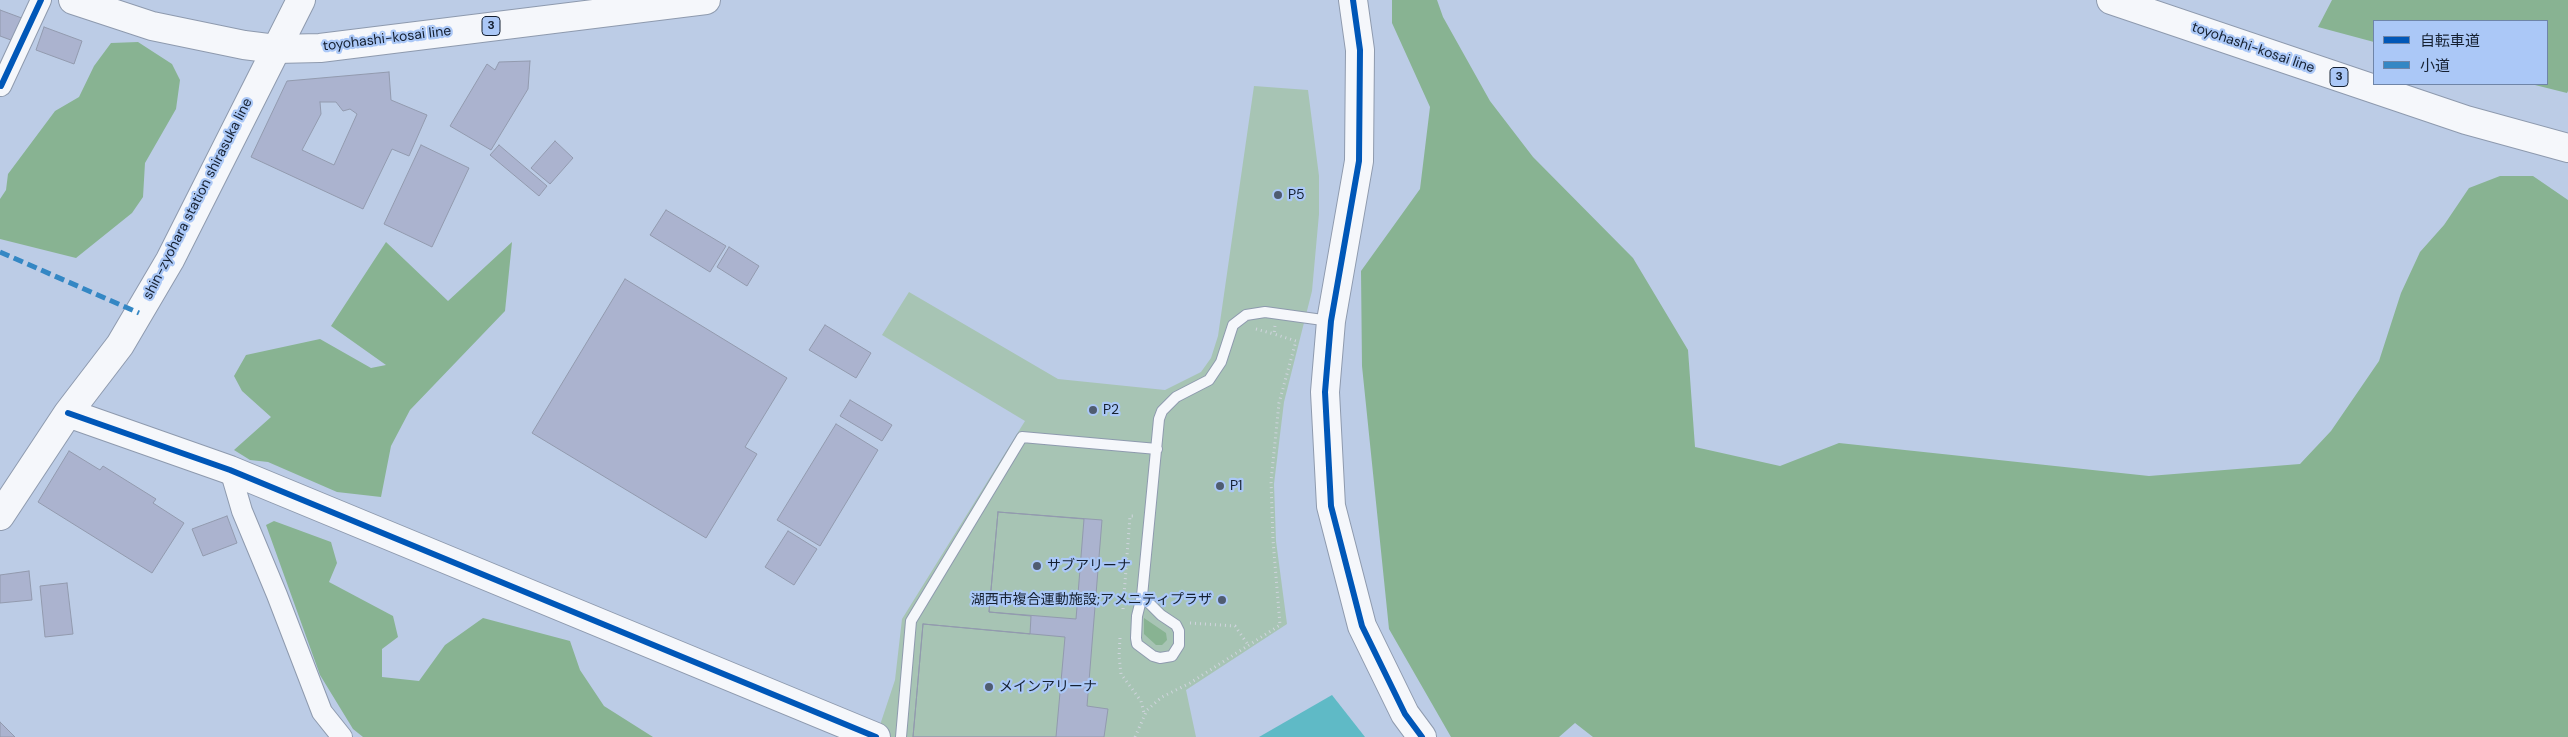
<!DOCTYPE html>
<html>
<head>
<meta charset="utf-8">
<style>
  body { margin:0 }
  #map { position:relative; width:2568px; height:737px; overflow:hidden; background:#bccce6; font-family:"DM Sans","Noto Sans JP",sans-serif }
  canvas { display:block }
  .legend { position:absolute; left:2373px; top:20px; width:175px; height:65px; box-sizing:border-box; background:#abc8f7; border:1px solid #6f85a8; margin:0; padding:6px 9px; list-style:none; font-size:15px; color:#152031 }
  .legend li { display:flex; align-items:center; gap:10px; height:25px }
  .legend b { width:25px; border:1px solid #6f85a8 }
</style>
</head>
<body>
<div id="map">
<canvas width="2568" height="737"></canvas>
<ul class="legend">
<li><b style="height:6px;background:#0057b8"></b>自転車道</li>
<li><b style="height:6px;background:#3487c4"></b>小道</li>
</ul>
</div>
<script>
const ctx = document.querySelector('canvas').getContext('2d');
ctx.lineJoin = 'round';
function fill(path, color) {
  ctx.fillStyle = color;
  ctx.fill(path, 'evenodd');
}
function poly(rows) {
  const path = new Path2D();
  for (const r of rows) {
    path.moveTo(r[0], r[1]);
    for (let i = 2; i < r.length; i += 2) path.lineTo(r[i], r[i + 1]);
  }
  return path;
}
function trace(path, color, width, dash) {
  ctx.strokeStyle = color;
  ctx.lineWidth = width;
  ctx.lineCap = dash ? 'butt' : 'round';
  ctx.setLineDash(dash || []);
  ctx.stroke(path);
}
function write(font, color, halo, rows, align = 'center') {
  ctx.font = font + ' "DM Sans","Noto Sans JP",sans-serif';
  ctx.lineWidth = 4.5;
  ctx.setLineDash([]);
  ctx.textBaseline = 'middle';
  ctx.strokeStyle = halo;
  ctx.fillStyle = color;
  for (const [text, x, y, turn = 0] of rows) {
    ctx.save();
    ctx.translate(x, y);
    ctx.rotate((+turn || 0) * Math.PI / 180);
    ctx.textAlign = isNaN(turn) ? turn : align;
    if (halo) ctx.strokeText(text, 0, 0);
    ctx.fillText(text, 0, 0);
    ctx.restore();
  }
}
const green = poly([
  [1254,86,1308,90,1319,176,1319,214,1312,291,1284,402,1274,484,1276,541,1287,624,1186,690,1196,737,876,737,895,680,902,619,1025,421,882,335,909,292,1058,379,1165,390,1201,372,1211,358,1218,336]
]);
const forest = poly([
  [1392,0,1437,0,1443,17,1490,101,1533,157,1633,258,1688,350,1695,447,1780,466,1839,443,2149,476,2300,464,2331,431,2379,361,2401,293,2420,252,2444,225,2469,188,2500,176,2533,176,2568,200,2568,737,1593,737,1575,723,1559,737,1451,737,1389,629,1362,366,1361,271,1420,189,1430,107,1392,23],
  [2332,0,2568,0,2568,91,2567,93,2531,84,2547,84,2547,21,2374,21,2374,42,2318,27],
  [138,42,172,64,180,80,176,109,145,163,143,197,132,213,76,258,0,239,0,199,6,190,8,174,55,111,79,97,94,66,111,43],
  [386,242,448,301,512,242,505,311,410,410,391,446,381,497,337,492,268,462,250,460,234,450,271,417,242,391,234,376,246,355,320,339,371,368,386,365,331,326],
  [274,521,331,542,337,563,329,582,393,616,398,637,382,649,382,677,419,681,445,645,483,618,570,641,580,670,604,706,653,737,363,737,353,729,320,675,266,525],
  [1144,618,1166,633,1167,640,1162,645,1156,645,1144,634]
]);
const water = poly([
  [1332,695,1365,737,1259,737]
]);
const building = poly([
  [0,10,27,20,19,43,0,36,0,10],
  [44,27,82,41,74,64,36,50,44,27],
  [530,61,528,89,491,150,450,126,487,64,495,70,499,62,530,61],
  [389,72,391,100,427,115,409,156,392,149,363,209,251,157,287,81,389,72],
  [320,102,336,102,343,111,350,109,357,114,334,165,302,150,321,114,320,102],
  [555,141,573,158,550,184,531,168,555,141],
  [421,145,469,168,432,247,384,224,421,145],
  [499,145,547,186,539,196,490,155,499,145],
  [666,210,726,246,710,272,650,235,666,210],
  [729,247,759,266,747,286,717,267,729,247],
  [625,279,787,378,745,447,757,454,706,538,532,433,625,279],
  [825,325,871,353,856,378,809,350,825,325],
  [850,400,892,425,882,441,840,416,850,400],
  [836,424,878,450,820,546,777,520,836,424],
  [69,451,100,470,103,466,156,499,153,503,184,523,152,573,38,502,69,451],
  [998,512,1084,519,1076,619,989,612,998,512],
  [998,512,1102,520,1087,706,1108,709,1104,737,913,737,923,624,1030,634,1031,616,989,612,998,512],
  [227,516,237,543,203,556,192,529,227,516],
  [788,531,817,549,794,585,765,567,788,531],
  [29,571,32,600,0,603,0,575,29,571],
  [67,583,73,634,45,637,40,586,67,583],
  [923,624,1065,637,1056,737,913,737,923,624],
  [0,722,15,737,0,737,0,722]
]);
const path = poly([
  [1256,329,1274,334],
  [1123,609,1130,516,1136,516],
  [1190,623,1235,626,1249,646],
  [1120,638,1119,656,1121,674,1141,701,1144,713],
  [1135,737,1147,710,1162,697,1190,683,1280,625,1273,540,1271,481,1279,403,1296,341,1274,334,1275,326]
]);
const lane = poly([
  [1142,596,1161,615,1176,625,1179,631,1179,645,1172,656,1160,658,1153,656,1137,644,1136,638,1137,616,1142,596,1159,419,1162,411,1176,397,1209,380,1221,362,1233,325,1246,315,1265,312,1330,321],
  [901,737,911,621,1022,437,1157,449]
]);
const street = poly([
  [1,86,41,0],
  [230,470,242,511,277,595,322,712,342,737]
]);
const secondary = poly([
  [1353,0,1360,50,1359,161,1331,321,1325,392,1331,506,1362,626,1405,714,1422,737],
  [68,413,230,470,876,737],
  [0,516,68,413,120,345,170,260,301,0]
]);
const primary = poly([
  [73,0,152,26,244,45,276,49,320,48,706,0],
  [2111,0,2466,120,2568,148]
]);
const quiet = poly([
  [0,252,139,313]
]);
const cycleway = poly([
  [1353,0,1360,50,1359,161,1331,321,1325,392,1331,506,1362,626,1405,714,1422,737],
  [1,86,41,0],
  [68,413,230,470,876,737]
]);
const markers = [
  [1278,195,5,"#4f5c70"],
  [1093,410,5,"#4f5c70"],
  [1220,486,5,"#4f5c70"],
  [1037,566,5,"#4f5c70"],
  [1222,600,5,"#4f5c70"],
  [989,687,5,"#4f5c70"]
];
const shields = [
  [491,26,18],
  [2339,77,18]
];
const shieldNames = [
  ["3",491,26],
  ["3",2339,77]
];
const streetNames = [
  ["toyohashi-kosai line",387,39,-7],
  ["toyohashi-kosai line",2253,48,19],
  ["shin-zyohara station shirasuka line",198,199,-63]
];
const poiNames = [
  ["P5",1288,195],
  ["P2",1103,410],
  ["P1",1230,486],
  ["サブアリーナ",1047,566],
  ["湖西市複合運動施設;アメニティプラザ",1212,600,"right"],
  ["メインアリーナ",999,687]
];
fill(green, '#a7c4b4');
fill(forest, '#88b392');
fill(water, '#5fbac6');
fill(building, '#abb3cf');
trace(building, '#929aae', 1);
trace(lane, '#8e9aae', 12);
trace(street, '#8e9aae', 22);
trace(secondary, '#8e9aae', 30);
trace(primary, '#8e9aae', 30);
trace(path, '#d0d5de', 3, [1, 4]);
trace(lane, '#f5f7fb', 10);
trace(street, '#f5f7fb', 20);
trace(secondary, '#f5f7fb', 28);
trace(primary, '#f5f7fb', 28);
trace(quiet, '#3487c4', 5, [10, 5]);
trace(cycleway, '#0057b8', 6);
for (const [x, y, r, color] of markers) {
  const dot = new Path2D();
  dot.arc(x, y, r, 0, 2 * Math.PI);
  ctx.fillStyle = color;
  ctx.fill(dot);
  trace(dot, '#abc8f7', 2);
}
for (const [x, y, w] of shields) {
  const box = new Path2D();
  box.roundRect(x - w / 2, y - 9.5, w, 19, 4);
  ctx.fillStyle = '#abc8f7';
  ctx.fill(box);
  trace(box, '#152031', 1);
}
write('bold 12px', '#152031', null, shieldNames);
write('14px', '#152031', '#abc8f7', streetNames);
write('14px', '#152031', '#abc8f7', poiNames, 'left');
</script>
</body>
</html>
